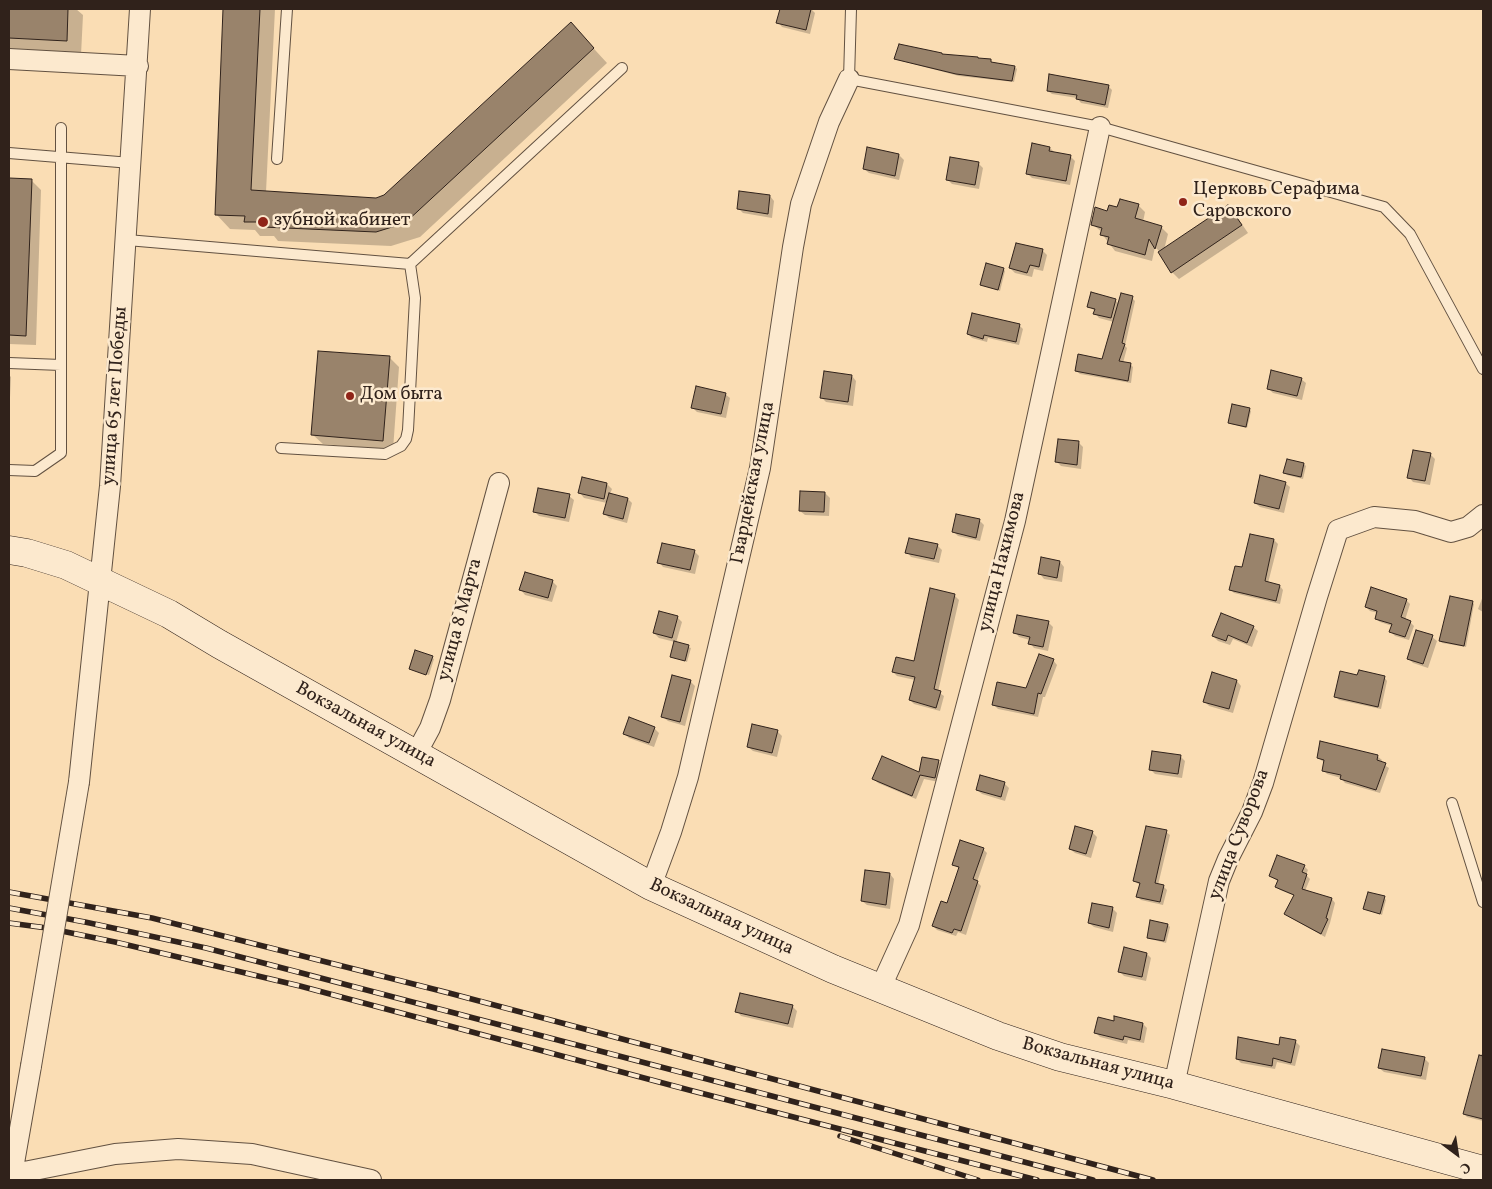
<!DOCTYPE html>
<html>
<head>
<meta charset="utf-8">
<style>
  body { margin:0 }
  #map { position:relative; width:1492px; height:1189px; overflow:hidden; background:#faddb4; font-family:Vollkorn,serif }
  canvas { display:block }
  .frame { position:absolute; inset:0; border:10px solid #30221b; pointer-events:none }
  .north { position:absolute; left:1432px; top:1129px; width:50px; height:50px; -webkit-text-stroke:4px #fce9ce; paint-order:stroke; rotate:149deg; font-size:14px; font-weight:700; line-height:20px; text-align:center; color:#30221b }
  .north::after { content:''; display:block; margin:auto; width:18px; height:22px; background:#30221b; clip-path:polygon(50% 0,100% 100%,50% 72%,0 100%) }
</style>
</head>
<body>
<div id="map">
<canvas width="1492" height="1189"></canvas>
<div class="frame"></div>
<div class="north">С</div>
</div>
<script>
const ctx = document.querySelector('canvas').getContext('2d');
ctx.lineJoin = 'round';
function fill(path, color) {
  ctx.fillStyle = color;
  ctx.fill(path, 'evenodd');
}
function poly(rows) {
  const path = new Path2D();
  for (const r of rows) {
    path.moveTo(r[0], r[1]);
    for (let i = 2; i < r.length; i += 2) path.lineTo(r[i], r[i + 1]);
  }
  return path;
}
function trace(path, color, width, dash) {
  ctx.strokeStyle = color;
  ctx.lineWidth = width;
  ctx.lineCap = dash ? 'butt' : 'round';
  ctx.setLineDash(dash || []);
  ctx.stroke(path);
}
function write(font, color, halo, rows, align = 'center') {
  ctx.font = font + ' Vollkorn,serif';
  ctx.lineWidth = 5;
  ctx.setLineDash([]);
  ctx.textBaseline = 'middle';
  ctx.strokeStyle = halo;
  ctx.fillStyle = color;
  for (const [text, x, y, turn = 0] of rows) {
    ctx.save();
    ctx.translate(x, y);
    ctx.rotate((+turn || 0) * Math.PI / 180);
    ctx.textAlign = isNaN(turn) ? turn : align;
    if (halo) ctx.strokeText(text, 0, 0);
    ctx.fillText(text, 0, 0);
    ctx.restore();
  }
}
const shadow = poly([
  [9,9,76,9,83,15,81,55,9,52],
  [224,9,275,9,266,192,376,199,385,197,585,39,607,63,420,237,391,246,278,241,274,236,260,236,255,230,230,229,216,214],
  [781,9,811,9,815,13,810,34,782,27,778,22],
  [943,56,990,61,993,63,1015,67,1017,69,1014,82,959,76,898,60,896,58],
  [1108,86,1112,90,1108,108,1081,103,1077,98,1052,94,1048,91],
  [1050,148,1054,152,1070,156,1075,161,1070,185,1032,178,1027,173],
  [868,149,899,155,904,160,899,180,869,173,864,169],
  [978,163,983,168,979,189,952,184,947,179],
  [9,180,31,180,41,190,36,345,9,344],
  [770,196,774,201,772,218,743,213,738,208],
  [1138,205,1145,212,1143,222,1161,227,1168,234,1164,250,1228,207,1235,214,1248,233,1179,279,1172,272,1160,252,1155,247,1152,261,1115,251,1102,234,1102,232,1092,224,1108,212],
  [1042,250,1047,255,1043,271,1034,269,1032,277,1015,273,1010,268],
  [1003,269,1005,271,1000,291,982,285],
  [1132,298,1135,301,1125,346,1127,348,1123,363,1130,364,1133,367,1131,383,1080,374,1076,371,1102,360,1114,322,1099,318,1095,313,1095,311,1088,306,1115,300,1119,304],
  [973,314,1020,326,1023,329,1019,345,988,338,987,342,972,338,968,334],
  [389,357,399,367,393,450,323,444,313,435],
  [9,375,11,377,9,418],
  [852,376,856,381,853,406,826,402,822,398],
  [1301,379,1306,383,1302,400,1273,393,1268,388],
  [725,394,730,398,726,418,697,412,692,407],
  [1249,409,1251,411,1247,428,1231,424,1229,422],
  [1079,443,1083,447,1081,469,1061,466,1057,462],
  [1430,454,1435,459,1430,485,1413,482,1409,477],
  [1288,461,1304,464,1306,466,1303,479,1287,475,1285,473],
  [583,479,607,484,612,489,610,494,628,499,632,503,627,523,609,518,605,514,607,503,584,498,580,493],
  [1285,483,1290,487,1284,513,1260,507,1255,503],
  [825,493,830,498,829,516,805,515,800,511],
  [569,496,574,500,569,522,539,516,534,511],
  [979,520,984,525,980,541,958,536,953,531],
  [1251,535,1274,540,1278,544,1268,583,1280,586,1283,590,1280,604,1234,593,1231,590,1243,569],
  [937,545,942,550,939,563,911,557,907,552],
  [694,551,699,556,695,574,663,567,659,562],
  [1060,562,1064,567,1062,582,1044,579,1040,574],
  [552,581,557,586,552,602,525,595,521,590],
  [931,590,955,596,959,600,938,692,944,696,940,711,914,704,910,700,915,680,897,676,893,672,915,663],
  [1483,596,1483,612,1478,609],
  [1406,600,1410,604,1405,620,1410,622,1414,626,1409,640,1395,636,1391,632,1392,626,1380,622,1376,619,1378,613,1370,611,1366,607],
  [1472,602,1474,604,1466,647,1442,643,1440,641],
  [677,617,682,622,676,643,691,648,687,662,671,656,675,642,659,638,654,633],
  [1048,622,1053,627,1048,651,1034,648,1030,643,1030,640,1019,637,1015,632],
  [1253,627,1258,631,1252,647,1233,639,1230,645,1218,641,1213,636],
  [1432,637,1437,641,1428,668,1413,663,1408,658],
  [432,658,434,659,429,675,411,668],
  [1053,660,1057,665,1045,697,1043,697,1038,717,998,709,994,705,1027,689],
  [1358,676,1384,677,1387,681,1381,709,1339,700,1335,696],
  [690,681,695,686,685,726,668,721,663,717],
  [1237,681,1241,686,1233,713,1209,706,1205,702],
  [654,728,659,733,654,747,629,738,624,733],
  [777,731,782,736,777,757,753,751,748,747],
  [1180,756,1185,761,1182,778,1155,774,1150,769],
  [1377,756,1382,760,1381,763,1389,768,1380,793,1345,783,1341,778,1327,774,1323,770,1325,763,1318,758],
  [938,761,942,765,939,782,924,779,916,799,878,783,874,779,920,774],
  [1004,783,1009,788,1005,801,982,794,977,790],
  [1092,832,1097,837,1091,858,1075,853,1070,849],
  [1166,832,1170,835,1158,885,1163,886,1167,890,1163,905,1141,900,1138,897,1140,885,1134,881],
  [983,849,987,853,977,882,981,886,966,935,958,932,956,936,937,930,933,926,947,904,960,869,953,864],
  [1304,866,1308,870,1306,875,1310,879,1305,891,1332,899,1335,903,1330,923,1325,937,1289,917,1285,914,1295,896,1280,890,1276,887,1278,881,1270,876],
  [890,874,894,879,890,909,867,905,862,901],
  [1384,898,1386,900,1382,915,1365,909],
  [1113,909,1117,913,1113,932,1094,927,1089,923],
  [1168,925,1170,927,1166,943,1150,939,1148,937],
  [1147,954,1151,958,1146,981,1124,976,1120,972],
  [792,1006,797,1011,793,1028,741,1016,737,1011],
  [1114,1022,1143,1024,1147,1028,1144,1043,1128,1040,1127,1044,1100,1037,1096,1033],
  [1282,1038,1296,1042,1300,1046,1295,1066,1277,1062,1275,1069,1241,1063,1237,1059,1280,1046],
  [1481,1054,1483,1055,1483,1121,1467,1117,1464,1114],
  [1424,1058,1429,1063,1426,1080,1384,1072,1379,1068]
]);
const building = poly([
  [9,9,68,9,67,41,9,38,9,9],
  [223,9,260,9,251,190,376,198,384,195,571,22,594,48,405,223,376,232,263,227,263,222,244,222,245,216,215,215,223,9],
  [780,9,811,9,806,30,776,23,780,9],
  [899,44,942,53,942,54,978,57,978,58,991,59,991,62,1015,66,1012,81,956,74,894,59,899,44],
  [1049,74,1109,85,1105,105,1076,99,1077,95,1047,91,1049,74],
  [1032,143,1050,147,1049,151,1071,155,1066,181,1026,174,1032,143],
  [867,147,899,154,895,176,863,169,867,147],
  [950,157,979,162,975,185,946,180,950,157],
  [9,178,32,179,26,336,9,335,9,178],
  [739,191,770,195,768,214,737,209,739,191],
  [1120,199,1139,204,1135,218,1162,226,1155,249,1149,239,1145,255,1107,244,1109,237,1100,235,1102,228,1091,225,1095,207,1107,211,1109,205,1117,207,1120,199],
  [1228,205,1242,225,1171,273,1158,252,1228,205],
  [1016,243,1043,249,1039,267,1030,265,1027,273,1009,268,1016,243],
  [986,263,1004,268,998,290,980,285,986,263],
  [1091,292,1116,299,1111,318,1093,314,1095,309,1087,307,1091,292],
  [1121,293,1133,296,1122,343,1125,344,1119,361,1131,363,1128,381,1075,371,1078,354,1102,359,1121,293],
  [972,313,1020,324,1016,342,984,335,983,339,967,334,972,313],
  [318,351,390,356,383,441,311,435,318,351],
  [1271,370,1302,378,1297,396,1267,389,1271,370],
  [824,371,852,375,848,402,820,398,824,371],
  [696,386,726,393,721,414,691,408,696,386],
  [1232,404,1250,408,1246,427,1228,423,1232,404],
  [1058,439,1079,441,1077,465,1055,462,1058,439],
  [1413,450,1431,453,1425,481,1407,478,1413,450],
  [1287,459,1304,463,1301,477,1283,473,1287,459],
  [1260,475,1286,482,1279,509,1254,503,1260,475],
  [582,477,607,483,604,499,578,493,582,477],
  [538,488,570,494,565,518,533,512,538,488],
  [800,491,825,492,824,512,799,511,800,491],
  [609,493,628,498,623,519,603,514,609,493],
  [956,514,980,519,976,538,952,532,956,514],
  [1250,534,1274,539,1265,581,1280,585,1276,601,1229,590,1235,566,1242,567,1250,534],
  [909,538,938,544,934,559,905,553,909,538],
  [662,543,695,550,690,570,657,563,662,543],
  [1041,557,1060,561,1057,578,1038,574,1041,557],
  [525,572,553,580,548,598,519,590,525,572],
  [1371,587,1407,599,1401,617,1411,621,1405,637,1389,632,1392,624,1375,619,1377,611,1365,607,1371,587],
  [930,588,955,594,934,689,941,691,936,708,909,700,915,677,892,672,896,657,914,661,930,588],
  [1450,596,1473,601,1464,646,1439,641,1450,596],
  [659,611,678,616,672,638,653,633,659,611],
  [1221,613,1254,626,1247,643,1228,635,1226,641,1212,636,1221,613],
  [1017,615,1049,621,1043,647,1028,644,1030,637,1013,633,1017,615],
  [1416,630,1433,635,1423,664,1407,659,1416,630],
  [674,641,689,645,685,661,670,657,674,641],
  [415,650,433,656,426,675,409,669,415,650],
  [1039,654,1054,659,1041,694,1038,693,1034,714,992,705,997,682,1026,688,1039,654],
  [1359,670,1385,676,1378,707,1334,697,1340,671,1357,675,1359,670],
  [1212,672,1237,680,1229,709,1203,702,1212,672],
  [672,675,691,680,680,722,661,717,672,675],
  [629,717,655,727,649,743,623,734,629,717],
  [752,724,778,730,772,753,747,747,752,724],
  [1320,741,1378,755,1377,760,1386,763,1376,790,1340,779,1341,775,1322,771,1324,760,1317,758,1320,741],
  [1152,751,1181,755,1178,774,1149,770,1152,751],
  [882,756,919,772,922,757,939,760,935,778,920,775,912,796,872,779,882,756],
  [980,775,1005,782,1001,797,976,790,980,775],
  [1075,826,1093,831,1086,854,1069,849,1075,826],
  [1146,826,1167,830,1155,883,1164,885,1160,902,1136,897,1140,883,1133,881,1146,826],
  [960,840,984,848,973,879,978,881,961,931,954,929,952,933,932,926,941,901,947,903,959,867,952,865,960,840],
  [1277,855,1305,865,1302,872,1307,874,1302,889,1332,898,1326,918,1328,919,1321,934,1284,914,1294,895,1275,887,1278,880,1269,876,1277,855],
  [865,870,890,873,886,905,861,901,865,870],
  [1368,892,1385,896,1380,914,1363,909,1368,892],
  [1092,903,1113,907,1109,928,1088,923,1092,903],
  [1150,920,1168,924,1164,941,1147,938,1150,920],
  [1124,947,1147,953,1142,977,1118,972,1124,947],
  [740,993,793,1005,788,1024,735,1012,740,993],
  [1114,1016,1143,1023,1140,1040,1124,1036,1123,1040,1094,1033,1098,1017,1114,1021,1114,1016],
  [1238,1037,1279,1045,1280,1037,1296,1040,1291,1063,1273,1058,1272,1066,1236,1059,1238,1037],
  [1382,1049,1425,1057,1421,1076,1378,1068,1382,1049],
  [1479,1055,1483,1056,1483,1119,1463,1114,1479,1055]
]);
const lane = poly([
  [851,9,849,79,1100,127,1384,207,1410,234,1483,369],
  [9,153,131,163],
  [277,159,287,9],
  [127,240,410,264,622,68],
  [9,363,61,365],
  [281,448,385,454,401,446,406,439,408,430,415,298,410,264],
  [9,470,35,471,61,453,61,128],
  [1452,803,1483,902]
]);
const street = poly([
  [9,59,138,66],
  [416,754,430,728,440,700,499,483],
  [79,782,110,486,140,9],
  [651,886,671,832,688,777,760,468,793,247,801,204,829,122,849,79],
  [880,989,909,925,1015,521,1100,127],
  [1174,1085,1219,881,1228,859,1252,812,1263,783,1317,597,1338,530,1374,517,1415,521,1451,532,1468,527,1483,515],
  [9,1175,115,1154,178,1149,252,1154,371,1180],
  [11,1180,31,1066]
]);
const secondary = poly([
  [9,550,27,553,66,565,169,614,219,644,651,886,833,969,998,1036,1060,1057,1174,1085,1483,1170]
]);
const rail = poly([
  [9,892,152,918,449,993,1153,1180],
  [9,908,85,922,206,948,1093,1180],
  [9,923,47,928,115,942,300,986,689,1090,1037,1180],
  [840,1136,978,1180]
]);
const streetBridge = poly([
  [31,1066,79,782]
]);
const markers = [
  [1183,202,5,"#8f2418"],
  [263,222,6,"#8f2418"],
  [350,396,5,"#8f2418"]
];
const poiNames = [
  ["Церковь Серафима",1193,191],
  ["Саровского",1193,213],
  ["зубной кабинет",274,222],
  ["Дом быта",360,396]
];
const streetNames = [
  ["улица 65 лет Победы",116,396,-86],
  ["Гвардейская улица",754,483,-79],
  ["улица Нахимова",1003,562,-76],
  ["улица 8 Марта",461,620,-75],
  ["Вокзальная улица",365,726,29],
  ["улица Суворова",1240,835,-69],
  ["Вокзальная улица",721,918,25],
  ["Вокзальная улица",1098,1065,15]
];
fill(shadow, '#0003');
fill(building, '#99836b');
trace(building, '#30221b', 1);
trace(lane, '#625141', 12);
trace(street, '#625141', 22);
trace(secondary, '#30221b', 29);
trace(lane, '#fce9ce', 10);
trace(street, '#fce9ce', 20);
trace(secondary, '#fce9ce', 28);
trace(rail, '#30221b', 5.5);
trace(rail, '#fce9ce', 4, [11]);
trace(streetBridge, '#625141', 22, []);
trace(streetBridge, '#fce9ce', 20);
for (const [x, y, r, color] of markers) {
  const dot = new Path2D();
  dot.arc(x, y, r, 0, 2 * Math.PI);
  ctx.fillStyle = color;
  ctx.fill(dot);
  trace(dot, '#fce9ce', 2);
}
write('19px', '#30221b', '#fce9ce', poiNames, 'left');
write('19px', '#30221b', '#fce9ce', streetNames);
</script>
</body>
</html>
